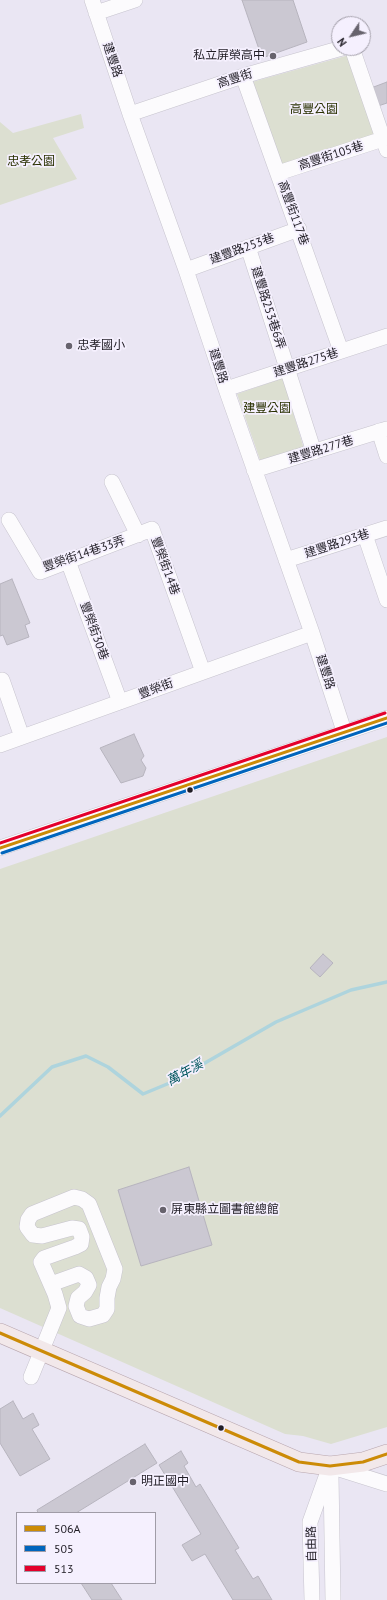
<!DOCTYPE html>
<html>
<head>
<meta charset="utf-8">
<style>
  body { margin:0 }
  #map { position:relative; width:387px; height:1600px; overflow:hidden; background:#eae6f3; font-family:"PT Sans",sans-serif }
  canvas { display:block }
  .legend { position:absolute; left:16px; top:1512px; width:140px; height:72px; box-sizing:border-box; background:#f5f0fe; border:1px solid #a09ca7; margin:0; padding:5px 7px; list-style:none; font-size:12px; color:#201d25 }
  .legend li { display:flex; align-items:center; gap:8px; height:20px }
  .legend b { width:20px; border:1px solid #a09ca7 }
  .north { position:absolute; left:331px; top:16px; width:40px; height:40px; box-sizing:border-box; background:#f5f0fe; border:1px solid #a09ca7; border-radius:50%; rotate:235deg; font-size:11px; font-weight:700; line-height:16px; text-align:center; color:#201d25 }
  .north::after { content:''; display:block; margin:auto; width:14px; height:18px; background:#67636d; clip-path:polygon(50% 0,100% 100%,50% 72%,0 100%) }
</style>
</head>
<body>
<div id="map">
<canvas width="387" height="1600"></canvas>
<ul class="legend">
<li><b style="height:5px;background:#cc8b07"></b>506A</li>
<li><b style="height:5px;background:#0065bd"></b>505</li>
<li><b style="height:5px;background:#e4002b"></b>513</li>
</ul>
<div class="north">N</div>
</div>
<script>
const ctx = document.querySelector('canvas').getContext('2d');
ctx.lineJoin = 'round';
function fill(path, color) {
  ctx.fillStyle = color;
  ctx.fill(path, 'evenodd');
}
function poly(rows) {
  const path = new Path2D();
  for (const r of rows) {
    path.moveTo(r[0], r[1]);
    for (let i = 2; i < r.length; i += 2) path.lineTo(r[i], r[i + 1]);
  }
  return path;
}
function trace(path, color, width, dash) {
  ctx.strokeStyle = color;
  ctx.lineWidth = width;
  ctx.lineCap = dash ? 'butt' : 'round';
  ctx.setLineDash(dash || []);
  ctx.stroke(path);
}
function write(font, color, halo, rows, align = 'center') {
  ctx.font = font + ' "PT Sans","Noto Sans TC",sans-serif';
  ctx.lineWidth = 3.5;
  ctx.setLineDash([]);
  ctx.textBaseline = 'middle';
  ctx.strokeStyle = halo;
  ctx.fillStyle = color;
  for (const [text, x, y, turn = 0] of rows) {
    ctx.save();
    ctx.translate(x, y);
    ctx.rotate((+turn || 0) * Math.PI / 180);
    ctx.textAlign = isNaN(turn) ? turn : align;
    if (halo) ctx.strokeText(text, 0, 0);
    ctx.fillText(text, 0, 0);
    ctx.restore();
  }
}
const green = poly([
  [349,55,376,137,282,164,252,82],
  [81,114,84,128,53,138,77,179,0,205,0,122,13,133],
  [283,378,304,449,260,460,237,394],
  [387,737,387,1427,331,1444,303,1436,285,1434,0,1308,0,869]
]);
const stream = poly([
  [0,1116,52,1067,86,1056,108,1067,143,1094,172,1082,276,1022,351,990,387,982]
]);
const building = poly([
  [242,0,293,0,307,42,262,58,242,0],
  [387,82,387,103,378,106,371,88,387,82],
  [12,579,30,623,25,625,29,637,7,645,3,635,0,636,0,584,12,579],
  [134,734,144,756,141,760,146,768,143,776,121,783,100,748,134,734],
  [323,954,333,963,320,977,310,968,323,954],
  [189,1167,212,1245,141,1266,118,1190,189,1167],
  [13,1401,23,1419,33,1413,39,1425,32,1429,50,1459,20,1476,0,1443,0,1409,13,1401],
  [145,1444,157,1463,76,1513,38,1513,37,1510,145,1444],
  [181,1451,188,1463,184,1466,196,1487,200,1484,239,1548,235,1550,253,1579,258,1576,272,1600,233,1600,205,1554,192,1561,182,1545,201,1534,159,1465,181,1451],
  [81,1583,111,1583,122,1600,92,1600,81,1583]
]);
const minor = poly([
  [92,0,130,114,186,270,226,389,312,633,344,731],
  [96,13,135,0],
  [352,48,387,150],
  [243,76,341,351],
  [130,114,243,76,342,48],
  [278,173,383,139],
  [248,247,314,452],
  [186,270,299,229],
  [226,389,387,336],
  [379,431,387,456],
  [254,470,387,429],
  [112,482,138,535],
  [9,520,40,572,152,529,203,672],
  [365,535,387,600],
  [286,560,387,528],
  [68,561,120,702],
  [2,680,22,737],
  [0,745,312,633],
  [0,848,387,718],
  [31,1377,59,1308,55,1294,41,1262,44,1258,75,1247,81,1244,82,1237,79,1229,72,1228,42,1236,33,1235,27,1227,28,1220,32,1214,74,1197,82,1199,89,1204,115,1269,113,1279,109,1287,107,1298,107,1309,103,1315,89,1319,80,1316,76,1306,78,1298,85,1292,89,1285,86,1278,79,1274,51,1284],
  [333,1467,387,1484],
  [331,1475,333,1600],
  [312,1600,310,1522,330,1466]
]);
const major = poly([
  [0,1333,299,1462,330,1466,363,1462,387,1454]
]);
const bus1 = poly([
  [0,848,387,718],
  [0,1333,299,1462,330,1466,363,1462,387,1454]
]);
const bus2 = poly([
  [2,853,387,723]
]);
const bus3 = poly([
  [0,843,385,713]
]);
const markers = [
  [273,56,4,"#67636d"],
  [69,346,4,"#67636d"],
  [190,790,3.5,"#201d25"],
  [163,1210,4,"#67636d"],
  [221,1428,3.5,"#201d25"],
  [133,1482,4,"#67636d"]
];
const poiNames = [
  ["私立屏榮高中",265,56,"right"],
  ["忠孝國小",77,346],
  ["屏東縣立圖書館總館",171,1210],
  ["明正國中",141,1482]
];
const streetNames = [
  ["建豐路",112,60,71],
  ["高豐街",235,79,-18],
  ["高豐街105巷",331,156,-18],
  ["高豐街117巷",293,213,70],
  ["建豐路253巷",242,249,-20],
  ["建豐路253巷6弄",268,308,72],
  ["建豐路275巷",306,363,-18],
  ["建豐路",218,366,72],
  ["建豐路277巷",321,450,-17],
  ["建豐路293巷",337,544,-18],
  ["豐榮街14巷33弄",84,554,-19],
  ["豐榮街14巷",165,566,70],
  ["豐榮街30巷",94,631,70],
  ["建豐路",325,672,72],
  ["豐榮街",156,689,-20],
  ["自由路",312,1544,-91]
];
const parkNames = [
  ["高豐公園",314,110],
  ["忠孝公園",31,162],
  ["建豐公園",267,409]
];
const waterNames = [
  ["萬年溪",185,1073,-29]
];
fill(green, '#dcdfd1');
trace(stream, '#aed4dd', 3.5);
fill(building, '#cbc8d2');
trace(building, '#b7b4be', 1);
trace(minor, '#c7c4ce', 16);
trace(major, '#b8a6ae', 20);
trace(minor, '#fcfbfd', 15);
trace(major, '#f2e8ea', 19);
trace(bus1, '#cc8b07', 3);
trace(bus2, '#0065bd', 3);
trace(bus3, '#e4002b', 3);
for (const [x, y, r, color] of markers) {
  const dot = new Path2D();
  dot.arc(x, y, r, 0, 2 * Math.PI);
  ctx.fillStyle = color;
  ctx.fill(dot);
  trace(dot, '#f5f0fe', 1.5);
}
write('12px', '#201d25', '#f5f0fe', poiNames, 'left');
write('12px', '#201d25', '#f5f0fe', streetNames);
write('12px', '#293000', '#f5f0fe', parkNames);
write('italic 13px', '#065961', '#f5f0fe', waterNames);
</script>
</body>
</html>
